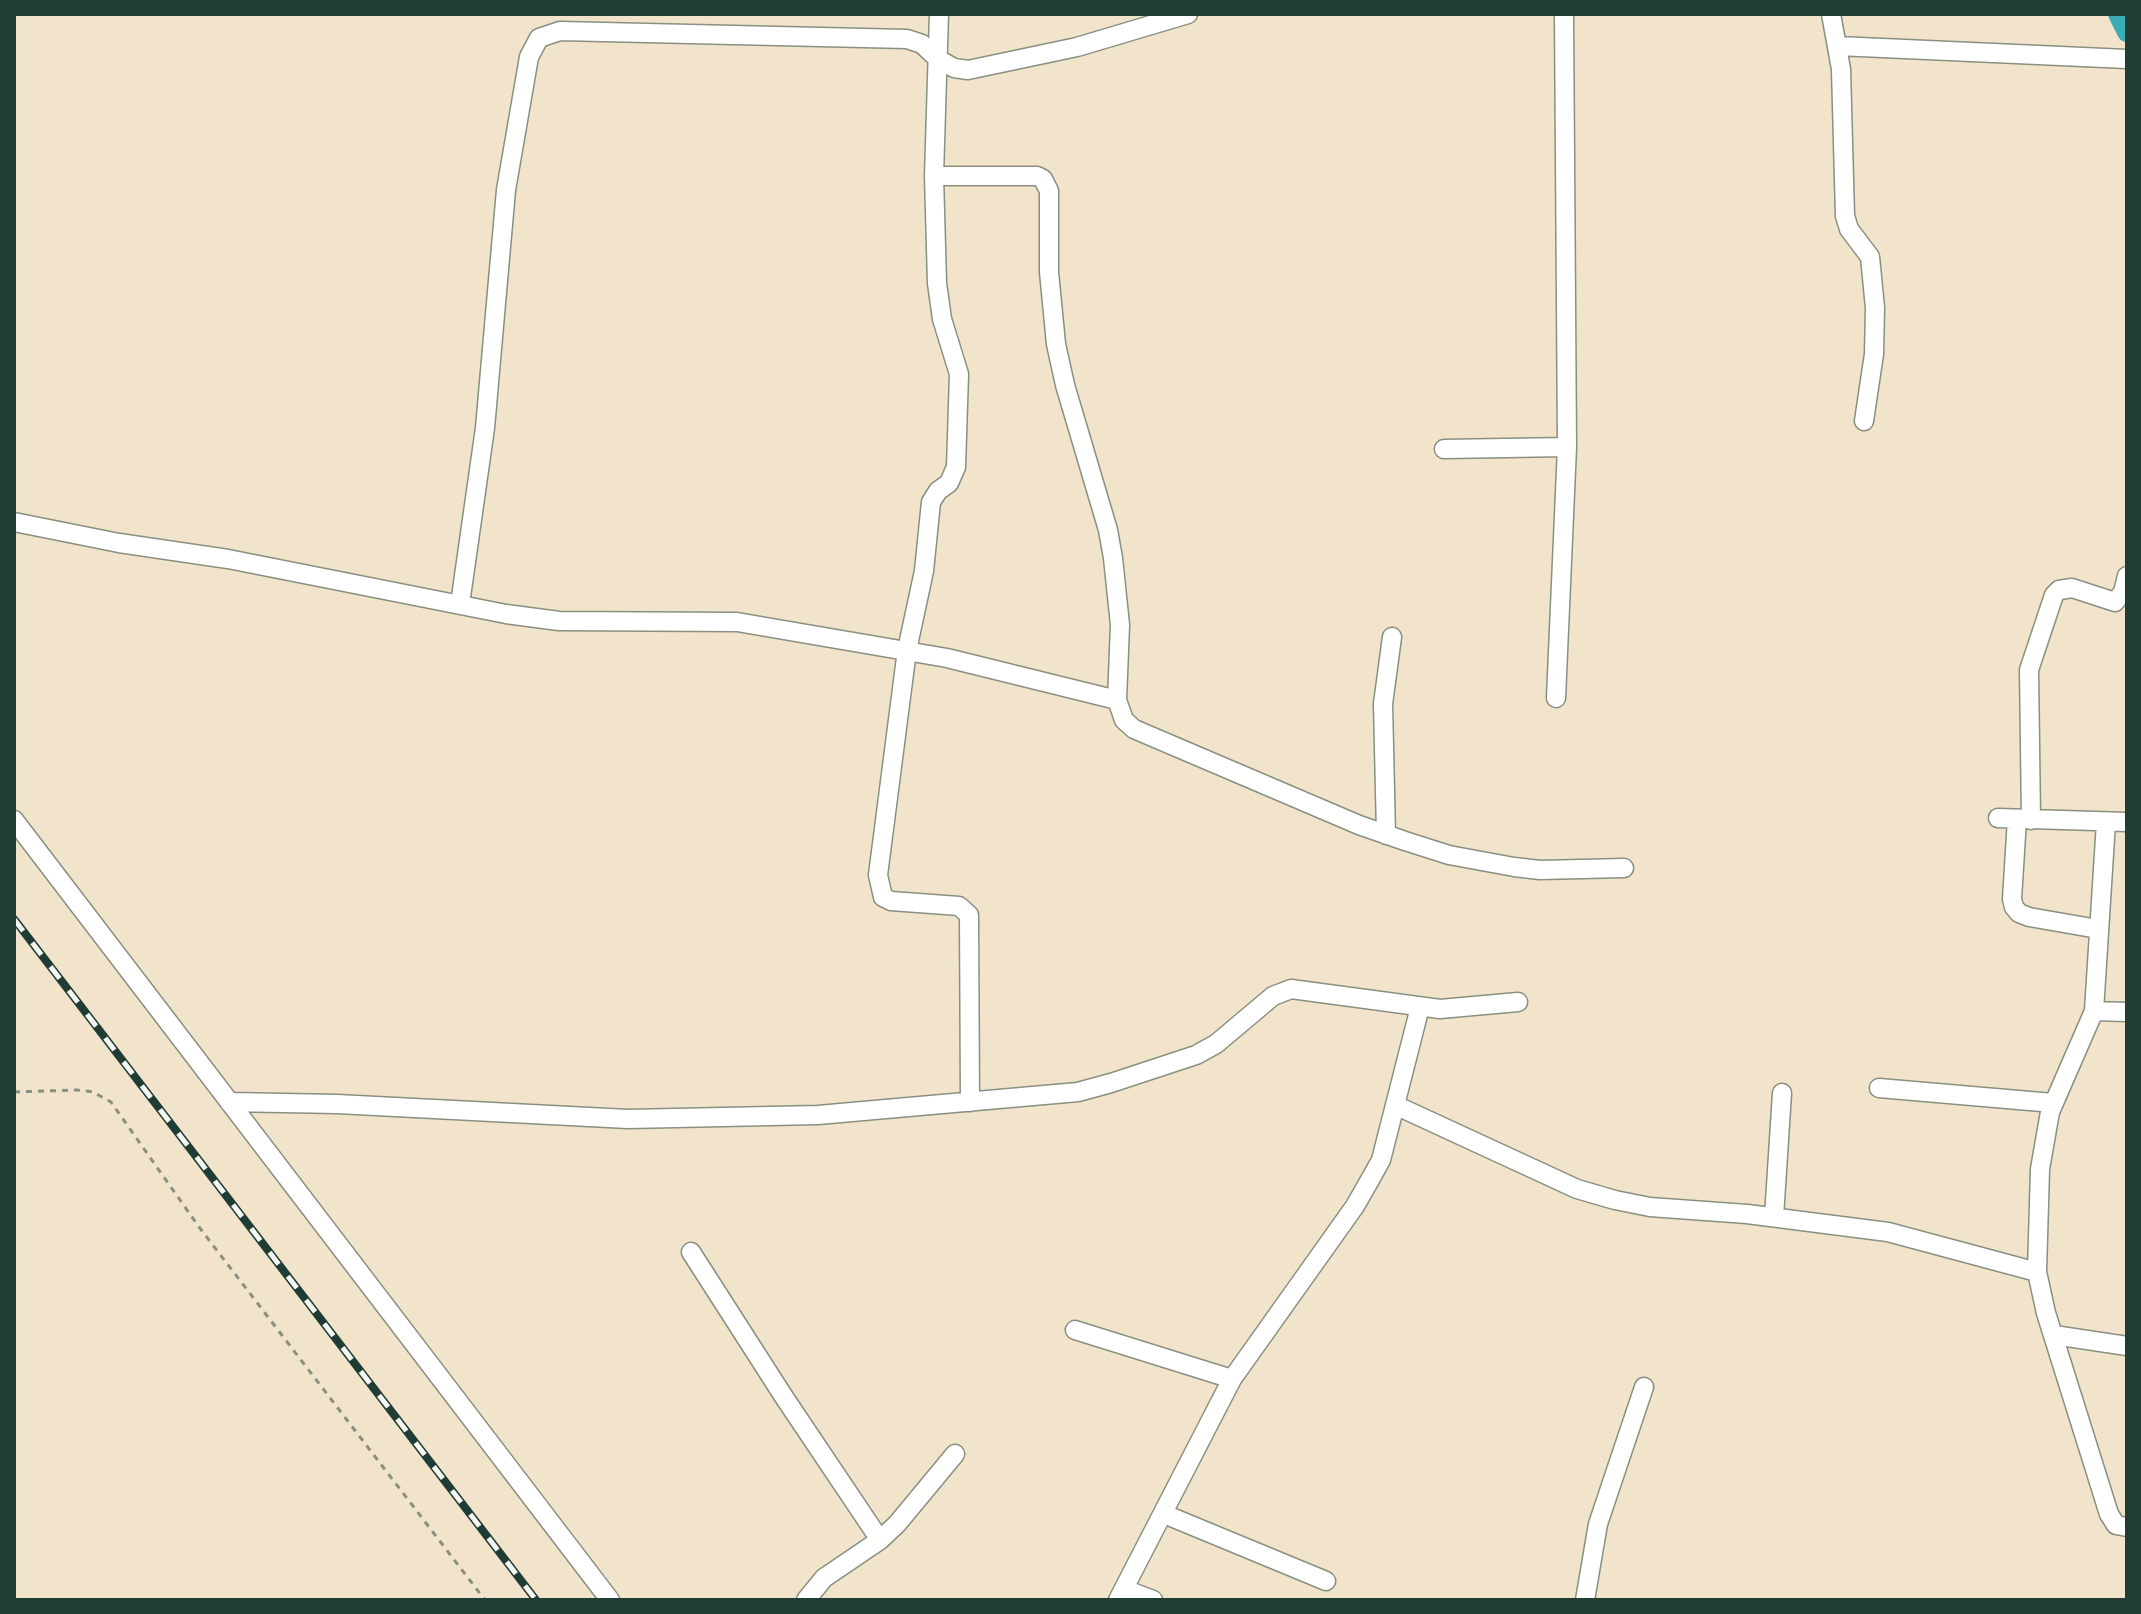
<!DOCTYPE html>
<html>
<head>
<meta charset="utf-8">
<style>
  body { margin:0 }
  #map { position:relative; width:2141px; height:1614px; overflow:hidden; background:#f1e4cb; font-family:Itim,sans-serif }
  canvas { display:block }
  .frame { position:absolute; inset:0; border:16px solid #1f3d34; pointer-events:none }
</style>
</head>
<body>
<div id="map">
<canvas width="2141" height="1614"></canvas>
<div class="frame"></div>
</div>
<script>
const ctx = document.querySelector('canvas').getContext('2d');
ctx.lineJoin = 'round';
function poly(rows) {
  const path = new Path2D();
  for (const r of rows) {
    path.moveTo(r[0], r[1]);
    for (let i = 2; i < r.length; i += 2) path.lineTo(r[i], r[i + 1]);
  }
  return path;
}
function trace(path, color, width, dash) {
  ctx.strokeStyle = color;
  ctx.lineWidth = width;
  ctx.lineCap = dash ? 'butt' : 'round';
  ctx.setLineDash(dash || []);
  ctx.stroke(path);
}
const canal = poly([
  [2118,14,2127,32]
]);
const path = poly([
  [14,1092,77,1090,93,1092,111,1102,199,1227,485,1600]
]);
const minor = poly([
  [939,14,934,176,937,283,942,319,959,374,956,467,949,483,938,491,931,502,924,571,907,650,878,875,883,897,891,901,959,906,969,915,970,1102],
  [1831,14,1841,69,1845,216,1849,229,1870,257,1875,308,1874,354,1864,421],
  [1838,46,2127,59],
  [934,176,1037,176,1043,179,1049,191,1049,272,1056,344,1065,385,1108,530,1113,558,1120,625,1117,700],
  [1444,449,1567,447],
  [14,522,119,543,228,559,506,614,559,621,737,622,947,658,1117,700,1124,720,1134,729,1359,825,1405,841,1449,855,1514,867,1540,870,1624,868],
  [460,604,485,428,506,190,529,57,539,38,560,31,907,39,922,44,938,59,954,68,968,70,1077,47,1188,14],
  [1556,698,1567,447,1564,14],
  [1998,818,2127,822],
  [2017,819,2012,899,2014,907,2019,913,2029,917,2098,929],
  [14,820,610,1600],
  [2031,820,2029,670,2054,595,2059,590,2072,588,2115,602,2123,592,2127,576],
  [2106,822,2094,1011,2050,1112,2040,1169,2037,1272,2046,1313,2109,1514,2116,1525,2127,1527],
  [1386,835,1383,704,1392,637],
  [2094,1011,2127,1012],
  [1879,1088,2053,1103],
  [229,1102,337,1104,628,1119,818,1115,1078,1092,1111,1083,1196,1055,1216,1044,1273,996,1291,989,1440,1009,1518,1002],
  [1395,1105,1577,1189,1615,1200,1650,1207,1747,1214,1888,1232,2037,1272],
  [1774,1217,1782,1093],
  [691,1252,784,1397,880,1540],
  [1075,1330,1232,1379],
  [2054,1335,2127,1346],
  [1164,1514,1326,1581],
  [1124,1589,1153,1600],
  [806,1600,824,1578,880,1540,897,1524,955,1454],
  [1118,1600,1232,1379,1355,1206,1371,1178,1381,1160,1420,1007],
  [1585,1600,1598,1524,1644,1387]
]);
const rail = poly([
  [14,919,536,1600]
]);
trace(canal, '#3aacb4', 20);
trace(minor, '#889080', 21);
trace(path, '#889080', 3, [6, 6]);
trace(minor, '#fff', 18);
trace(rail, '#1f3d34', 8);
trace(rail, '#f6f6f2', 5, [15]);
</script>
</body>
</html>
